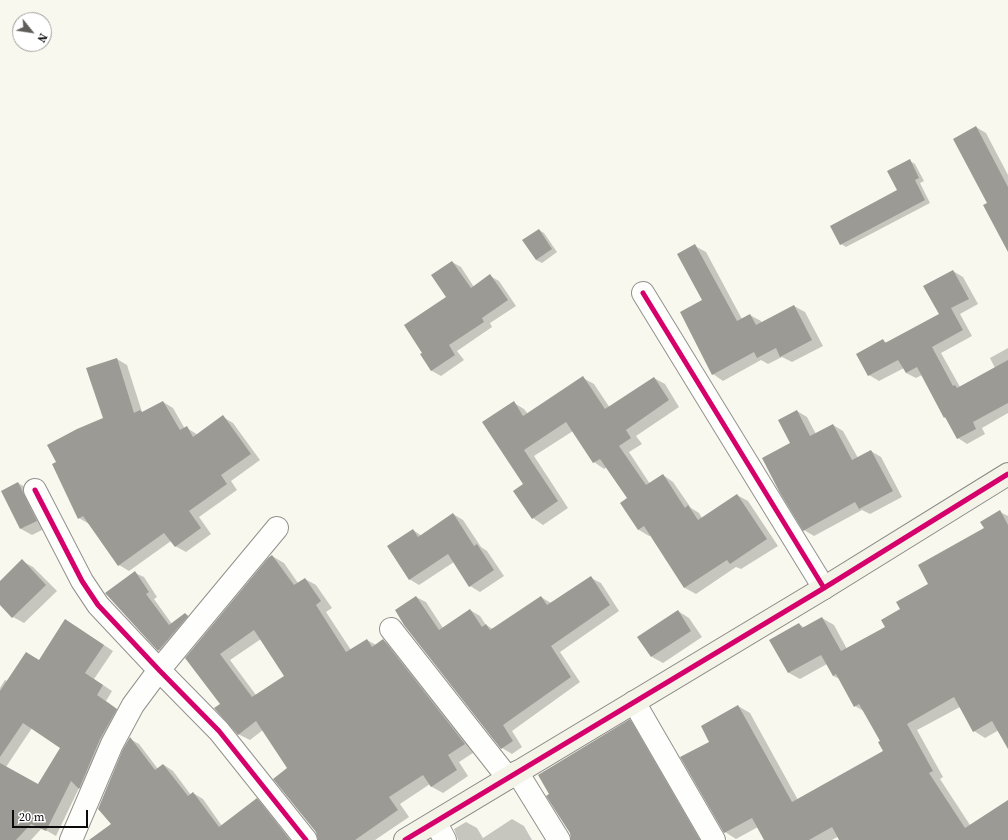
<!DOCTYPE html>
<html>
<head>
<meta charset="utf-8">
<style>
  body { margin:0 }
  #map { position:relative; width:1008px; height:840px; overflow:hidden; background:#f9f8ee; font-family:"Source Serif 4",serif }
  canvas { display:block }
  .north { position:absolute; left:12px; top:12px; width:40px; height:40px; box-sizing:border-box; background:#fff; border:1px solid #9d9d9d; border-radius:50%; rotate:120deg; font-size:11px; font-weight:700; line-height:16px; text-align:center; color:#0a0a0a }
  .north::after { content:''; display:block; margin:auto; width:14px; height:18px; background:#5e5d5a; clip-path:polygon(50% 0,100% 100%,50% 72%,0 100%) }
  .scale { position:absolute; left:12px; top:810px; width:76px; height:18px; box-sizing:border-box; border:2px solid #0a0a0a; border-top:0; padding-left:5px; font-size:12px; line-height:14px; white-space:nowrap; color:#0a0a0a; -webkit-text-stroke:3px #fff; paint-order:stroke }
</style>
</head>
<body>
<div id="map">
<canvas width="1008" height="840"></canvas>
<div class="north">N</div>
<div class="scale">20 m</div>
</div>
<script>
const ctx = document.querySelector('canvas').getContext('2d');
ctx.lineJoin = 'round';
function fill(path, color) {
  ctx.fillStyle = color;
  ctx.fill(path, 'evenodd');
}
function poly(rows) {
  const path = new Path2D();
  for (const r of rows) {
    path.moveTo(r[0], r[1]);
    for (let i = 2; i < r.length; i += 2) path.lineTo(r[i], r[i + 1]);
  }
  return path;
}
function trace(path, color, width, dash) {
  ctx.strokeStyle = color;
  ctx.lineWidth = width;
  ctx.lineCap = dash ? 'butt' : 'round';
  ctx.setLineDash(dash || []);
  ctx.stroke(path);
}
const shadow = poly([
  [976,127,986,133,1008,175,1008,249,988,203],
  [910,161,915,164,924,181,920,183,930,203,846,247,841,244,899,190],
  [539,230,544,233,557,252,542,263,536,260],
  [695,246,706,252,742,319,750,315,761,321,762,323,794,306,805,312,823,346,792,362,782,357,768,364,761,360,723,381,713,374],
  [452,262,461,267,474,287,490,276,499,281,516,306,490,323,492,327,457,351,464,360,441,376,432,371,421,354,423,353,447,297],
  [953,271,963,277,978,304,960,314,972,336,941,353,960,387,995,368,990,358,1008,348,1008,413,982,428,985,434,967,444,958,438,947,419,945,417,922,375,916,378,906,373,904,368,879,381,869,375,858,354,883,340,887,343,940,314],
  [117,359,127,365,142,412,143,412,163,402,173,408,185,429,187,428,198,435,223,417,233,423,260,460,231,481,237,490,199,517,211,534,186,552,175,546,171,541,129,571,119,565,89,524,79,518,57,462,104,418],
  [583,378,594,384,610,408,654,378,665,384,679,407,636,436,642,444,629,452,650,484,663,475,673,482,691,508,699,513,702,518,737,495,748,501,778,546,741,569,736,567,696,594,685,588,651,535,649,536,639,530,621,503,628,498,607,467,604,469,594,462,573,431,534,456,568,508,543,525,533,518,524,484,514,403,524,409,528,414],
  [797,411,807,417,816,434,833,425,843,431,858,458,871,451,881,457,902,497,870,514,862,510,814,536,804,530,791,443],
  [18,483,30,490,48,527,32,535,21,529],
  [1000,512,1008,516,1008,737,999,730,985,738,974,731,960,707,917,730,943,777,940,779,970,825,1008,801,1008,840,841,840,839,836,832,840,765,840,758,827,736,839,725,832,711,742,738,706,750,713,798,800,884,751,881,741,865,712,855,706,840,679,833,676,827,664,800,679,789,673,799,624,805,628,822,618,834,625,847,649,886,628,901,610,930,585,985,529],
  [453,514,463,520,481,547,487,551,504,576,480,592,470,586,454,562,419,585,409,579,413,530,422,536],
  [272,556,284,563,298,583,305,579,316,585,332,608,326,612,351,650,367,640,376,645,383,641,395,647,476,751,459,762,468,776,443,793,432,787,430,784,400,804,409,817,375,840,319,840,289,768,263,730,250,740,238,734,221,704,187,658],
  [261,639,286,676,256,695,230,660],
  [22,561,33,567,57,591,24,623,13,617,0,603,0,582],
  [135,573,144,577,157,597,154,599,172,624,185,614,194,619,167,655,159,650,107,593],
  [591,578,601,583,619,611,560,652,580,682,512,731,522,747,512,754,502,748,416,597,426,602,443,628,470,610,480,616,486,625,493,629,541,597,551,603],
  [678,611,689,618,702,637,663,663,652,657],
  [75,626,113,651,94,679,112,691,106,701,126,716,89,794,79,788,56,836,42,828,31,840,0,840,0,688,5,680,7,681,39,661],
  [32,728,62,748,38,785,6,767],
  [630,721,641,727,706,840,572,840],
  [130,739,139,744,158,769,164,765,173,771,191,795,193,793,203,799,222,826,257,800,266,805,293,840,91,840,113,824],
  [512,819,524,826,532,840,458,840,454,829,466,822,477,828,483,838]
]);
const building = poly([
  [976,126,1008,187,1008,252,983,205,987,203,953,139],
  [910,159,919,178,915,180,925,200,840,245,830,226,897,190,887,171],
  [539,229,552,249,536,260,522,240],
  [695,244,737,321,750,314,756,325,794,305,812,340,780,357,776,348,757,358,754,352,712,375,680,312,702,300,677,254],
  [452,261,471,288,490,274,508,300,482,318,484,322,449,345,455,355,431,371,420,354,422,353,404,325,446,297,431,275],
  [953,270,969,299,951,308,963,330,932,347,953,386,955,385,957,388,1008,360,1008,403,973,422,976,429,957,439,945,417,944,418,917,367,906,373,898,360,868,376,856,354,883,339,885,343,939,314,923,286],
  [117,358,134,413,140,410,142,412,163,401,180,430,187,426,193,437,223,415,251,454,221,475,227,484,189,511,201,528,175,547,164,533,118,566,83,516,78,519,52,464,56,462,47,445,77,429,103,418,86,368],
  [583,376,605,409,654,377,669,400,626,430,631,438,619,446,646,485,663,474,685,508,688,505,698,520,737,494,767,539,730,564,727,560,684,588,644,526,638,530,620,503,627,498,600,459,593,463,566,422,524,450,558,501,532,519,513,491,523,484,482,422,514,401,523,416],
  [797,410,810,436,833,424,852,460,871,450,893,491,859,509,855,502,803,531,780,493,762,458,790,443,778,420],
  [18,482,37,521,20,529,1,491],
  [1000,510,1008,525,1008,749,992,721,973,732,954,697,907,724,933,771,929,773,965,828,1008,800,1008,840,839,840,832,827,809,840,764,840,752,818,724,833,680,757,709,742,701,726,738,705,792,802,883,751,878,742,880,741,859,704,854,707,836,674,833,676,821,655,788,673,769,640,799,623,802,628,822,617,841,651,885,627,881,620,900,609,896,602,928,584,918,565,984,528,980,522],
  [453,513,474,546,477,544,494,570,469,587,448,554,409,580,387,546,413,529,418,537],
  [272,555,294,585,305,578,321,601,316,605,346,652,367,639,372,647,383,639,465,744,448,755,457,770,431,787,423,775,389,797,398,810,355,840,318,840,316,832,273,779,287,768,256,721,238,735,214,708,220,704,185,658,268,558],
  [254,630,284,676,252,697,220,654],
  [22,559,46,585,12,618,0,605,0,581],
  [135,571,149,592,146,594,169,625,185,613,188,616,158,651,105,593],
  [591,576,610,605,551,646,571,677,503,725,513,741,501,749,404,625,395,610,416,596,439,630,470,609,482,627,486,624,490,630,541,596,547,605],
  [678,610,691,631,651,657,637,637],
  [65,619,104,645,85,673,103,685,97,695,117,709,100,739,79,789,71,781,46,831,31,824,16,840,0,840,0,763,38,784,60,748,23,723,0,757,0,691,26,652,39,660],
  [630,719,700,840,571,840,570,833,546,796,549,794,538,775],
  [130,737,155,770,163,764,188,796,193,792,219,827,257,798,290,840,89,840,111,824,98,809,123,749]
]);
const street = poly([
  [643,293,824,588],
  [35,490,82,581,98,605,159,670,219,731,306,840],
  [391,629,508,778],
  [634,702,714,840],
  [517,772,559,840],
  [436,823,445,840],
  [71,840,112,744,133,705,159,670,277,528]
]);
const secondary = poly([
  [405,840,824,588,1008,474]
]);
const cycleway = poly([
  [643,293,824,588],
  [35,490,82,581,98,605,159,670,219,731,306,840],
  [405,840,824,588,1008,474]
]);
fill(shadow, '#0003');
fill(building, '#9c9a94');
trace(street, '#92918d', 24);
trace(secondary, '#888883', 24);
trace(street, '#fefefc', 22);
trace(secondary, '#f3f3e8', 22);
trace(cycleway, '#d6006c', 5);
</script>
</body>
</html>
